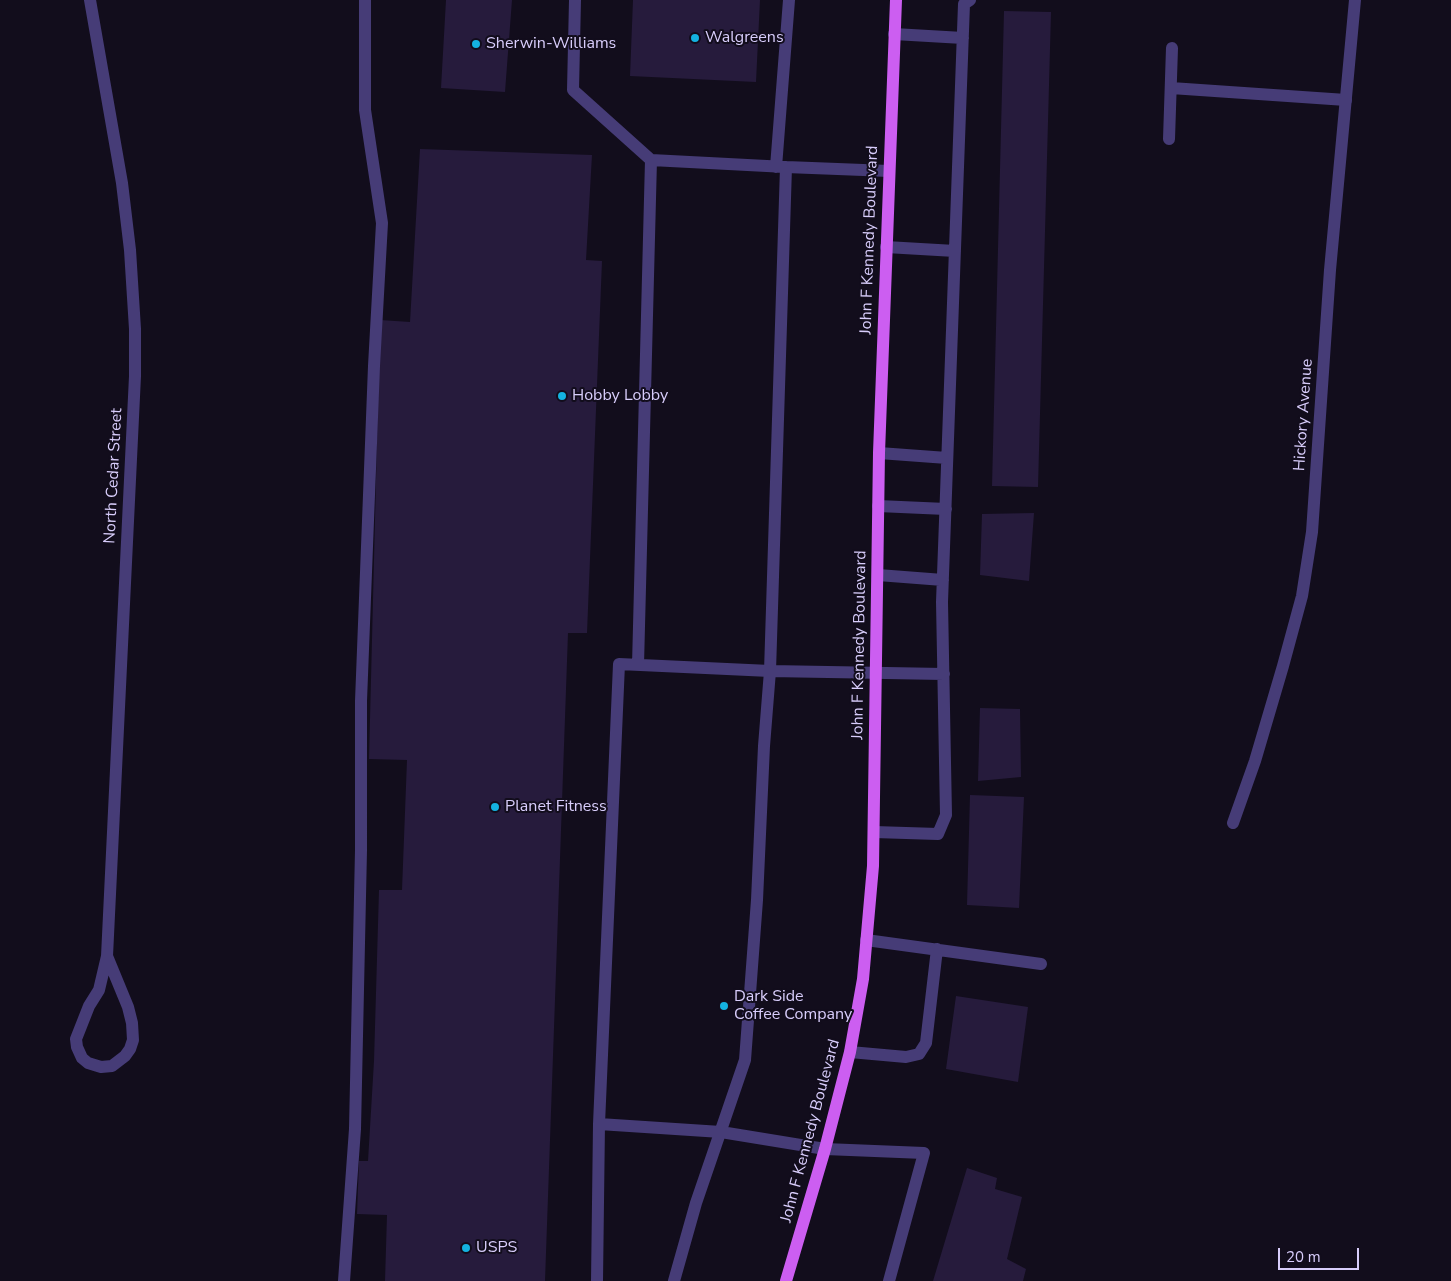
<!DOCTYPE html>
<html>
<head>
<meta charset="utf-8">
<style>
  body { margin:0 }
  #map { position:relative; width:1451px; height:1281px; overflow:hidden; background:#120d1c; font-family:"Nunito Sans",sans-serif }
  canvas { display:block }
  .scale { position:absolute; left:1278px; top:1248px; width:81px; height:22px; box-sizing:border-box; border:2px solid #d8cdfb; border-top:0; padding-left:6px; font-size:15px; line-height:18px; white-space:nowrap; color:#d8cdfb; -webkit-text-stroke:4px #120d1c; paint-order:stroke }
</style>
</head>
<body>
<div id="map">
<canvas width="1451" height="1281"></canvas>
<div class="scale">20 m</div>
</div>
<script>
const ctx = document.querySelector('canvas').getContext('2d');
ctx.lineJoin = 'round';
function fill(path, color) {
  ctx.fillStyle = color;
  ctx.fill(path, 'evenodd');
}
function poly(rows) {
  const path = new Path2D();
  for (const r of rows) {
    path.moveTo(r[0], r[1]);
    for (let i = 2; i < r.length; i += 2) path.lineTo(r[i], r[i + 1]);
  }
  return path;
}
function trace(path, color, width, dash) {
  ctx.strokeStyle = color;
  ctx.lineWidth = width;
  ctx.lineCap = dash ? 'butt' : 'round';
  ctx.setLineDash(dash || []);
  ctx.stroke(path);
}
function write(font, color, halo, rows, align = 'center') {
  ctx.font = font + ' "Nunito Sans",sans-serif';
  ctx.lineWidth = 4;
  ctx.setLineDash([]);
  ctx.textBaseline = 'middle';
  ctx.strokeStyle = halo;
  ctx.fillStyle = color;
  for (const [text, x, y, turn = 0] of rows) {
    ctx.save();
    ctx.translate(x, y);
    ctx.rotate((+turn || 0) * Math.PI / 180);
    ctx.textAlign = isNaN(turn) ? turn : align;
    if (halo) ctx.strokeText(text, 0, 0);
    ctx.fillText(text, 0, 0);
    ctx.restore();
  }
}
const building = poly([
  [446,0,512,0,505,92,441,88],
  [633,0,760,0,756,82,630,76],
  [1004,11,1051,12,1038,487,992,486],
  [420,149,592,155,586,260,602,261,587,633,568,633,545,1281,385,1281,387,1215,357,1214,359,1161,368,1161,374,1061,379,890,402,890,407,760,369,759,380,320,410,322],
  [1034,513,1029,581,980,575,982,514],
  [980,708,1020,709,1021,777,978,781],
  [970,795,1024,797,1019,908,967,905],
  [956,996,1028,1007,1018,1082,946,1069],
  [967,1168,997,1178,995,1189,1022,1197,1007,1259,1026,1269,1023,1281,933,1281]
]);
const lane = poly([
  [575,0,573,90,651,160],
  [894,34,963,38],
  [1171,88,1346,100],
  [1169,139,1172,48],
  [776,167,789,0],
  [886,247,955,251],
  [879,453,947,458],
  [878,506,946,509],
  [878,575,943,580],
  [638,665,651,160,786,167],
  [874,832,938,834,946,815,942,602,964,4,970,0],
  [866,940,1041,964],
  [850,1052,906,1057,919,1054,926,1043,937,949],
  [344,1281,355,1129,361,850,361,701,374,366,382,223,365,110,365,0],
  [597,1281,599,1124],
  [674,1281,696,1203,745,1060,757,900,764,746,770,671,786,167,889,171],
  [889,1281,924,1153,825,1149,721,1132,599,1124,619,664,770,671,944,674]
]);
const street = poly([
  [90,0,122,183,130,250,135,329,135,376,107,956],
  [1233,823,1255,761,1283,666,1302,596,1312,532,1330,270,1355,0],
  [107,956,128,1007,132,1023,133,1040,130,1049,125,1056,112,1066,101,1067,88,1063,82,1058,77,1047,76,1039,89,1006,99,990,107,956]
]);
const primary = poly([
  [786,1281,825,1149,850,1052,863,979,873,866,879,453,896,0]
]);
const markers = [
  [695,38,5,"#14b2e0"],
  [476,44,5,"#14b2e0"],
  [562,396,5,"#14b2e0"],
  [495,807,5,"#14b2e0"],
  [724,1006,5,"#14b2e0"],
  [466,1248,5,"#14b2e0"]
];
const poiNames = [
  ["Walgreens",705,38],
  ["Sherwin-Williams",486,44],
  ["Hobby Lobby",572,396],
  ["Planet Fitness",505,807],
  ["Dark Side",734,997],
  ["Coffee Company",734,1015],
  ["USPS",476,1248]
];
const streetNames = [
  ["John F Kennedy Boulevard",870,240,-88],
  ["Hickory Avenue",1304,415,-86],
  ["North Cedar Street",114,476,-87],
  ["John F Kennedy Boulevard",860,645,-89],
  ["John F Kennedy Boulevard",811,1131,-75]
];
fill(building, '#261b3c');
trace(lane, '#463c77', 12);
trace(street, '#463c77', 12);
trace(primary, '#cc5ef1', 12);
for (const [x, y, r, color] of markers) {
  const dot = new Path2D();
  dot.arc(x, y, r, 0, 2 * Math.PI);
  ctx.fillStyle = color;
  ctx.fill(dot);
  trace(dot, '#120d1c', 2);
}
write('16px', '#d8cdfb', '#120d1c', poiNames, 'left');
write('16px', '#d8cdfb', '#120d1c', streetNames);
</script>
</body>
</html>
